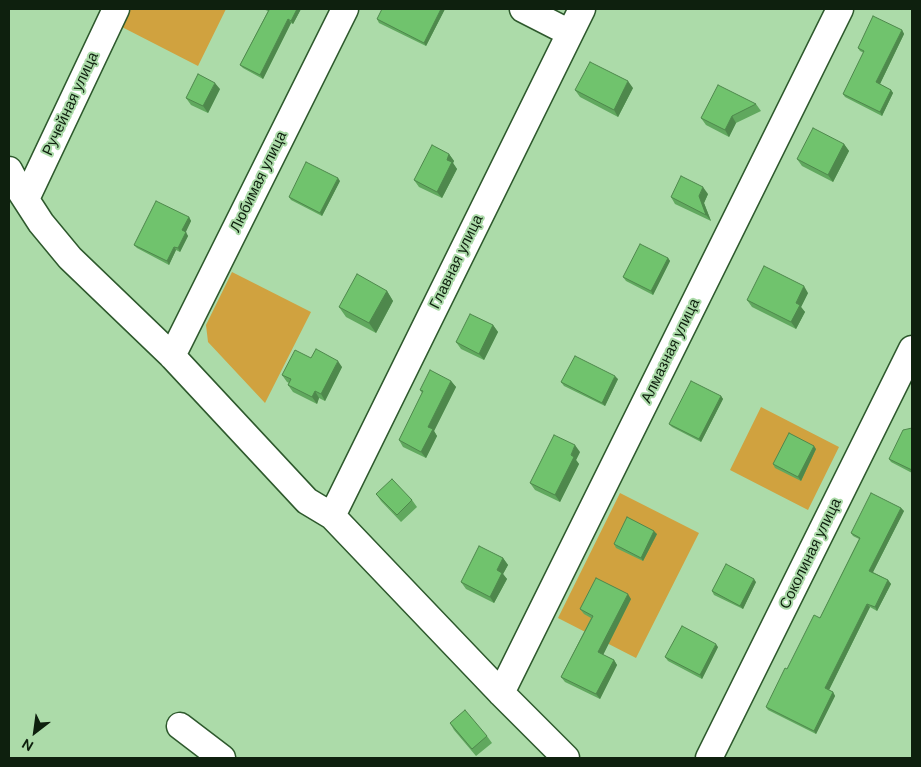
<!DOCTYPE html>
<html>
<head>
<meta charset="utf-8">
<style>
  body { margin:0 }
  #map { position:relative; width:921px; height:767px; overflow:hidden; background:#acdba9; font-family:"DM Sans",sans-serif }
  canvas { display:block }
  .frame { position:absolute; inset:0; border:10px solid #0e200e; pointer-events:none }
  .north { position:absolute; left:10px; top:707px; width:50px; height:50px; -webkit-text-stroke:4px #acdba9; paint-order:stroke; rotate:210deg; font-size:14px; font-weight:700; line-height:20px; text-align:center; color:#0e200e }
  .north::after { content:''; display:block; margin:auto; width:18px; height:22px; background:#0e200e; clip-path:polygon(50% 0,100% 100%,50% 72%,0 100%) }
</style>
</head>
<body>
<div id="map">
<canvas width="921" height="767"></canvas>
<div class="frame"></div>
<div class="north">N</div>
</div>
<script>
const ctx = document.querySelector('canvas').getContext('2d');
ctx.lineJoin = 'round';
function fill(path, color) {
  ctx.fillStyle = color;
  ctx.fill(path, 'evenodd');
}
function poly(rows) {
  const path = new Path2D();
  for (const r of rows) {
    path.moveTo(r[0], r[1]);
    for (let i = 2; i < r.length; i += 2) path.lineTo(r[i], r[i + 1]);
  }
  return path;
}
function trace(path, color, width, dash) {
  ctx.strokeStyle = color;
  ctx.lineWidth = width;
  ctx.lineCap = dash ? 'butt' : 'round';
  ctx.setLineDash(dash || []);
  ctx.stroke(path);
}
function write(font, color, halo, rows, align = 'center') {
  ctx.font = font + ' "DM Sans",sans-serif';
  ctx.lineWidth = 4;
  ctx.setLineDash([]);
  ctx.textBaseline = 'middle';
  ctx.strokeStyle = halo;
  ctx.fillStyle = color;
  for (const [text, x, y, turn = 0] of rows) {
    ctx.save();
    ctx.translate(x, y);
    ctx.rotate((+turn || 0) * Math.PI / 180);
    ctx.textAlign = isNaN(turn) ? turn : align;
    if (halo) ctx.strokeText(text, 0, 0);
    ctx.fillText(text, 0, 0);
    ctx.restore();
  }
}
const green = poly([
  [128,9,226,9,198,66,120,26],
  [232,272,311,312,265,403,208,342,206,325],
  [761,407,839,447,808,510,730,470],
  [620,493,699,533,636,658,558,618]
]);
const minor = poly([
  [523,9,570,33],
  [9,170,19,189,41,223,70,258,172,356,307,501,332,516,501,693,566,758],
  [26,199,116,9],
  [172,356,345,9],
  [332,516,582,9],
  [501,693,840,9],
  [180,726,222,758],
  [709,758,912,349]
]);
const wall = poly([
  [263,9,301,9,293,24,291,23,263,79,243,68,240,65,268,11],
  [445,9,426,46,379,23,377,19],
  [902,30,904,34,880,84,891,90,893,93,882,116,845,97,843,94,864,53,860,51,858,48],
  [633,88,618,117,580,97,575,90],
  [220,89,208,113,191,105,186,98],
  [756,104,761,111,736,123,729,137,706,125,701,118],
  [844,144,849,151,833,182,802,166,797,159],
  [449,154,454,161,453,163,457,169,442,198,419,187,414,180],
  [340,181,322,216,291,200,289,197],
  [708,194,704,203,711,221,675,204,671,197],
  [189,217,191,221,185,232,188,236,180,252,176,250,169,265,137,248,134,245],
  [668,258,670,261,653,295,626,281,623,277],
  [387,291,393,301,376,333,346,317,339,307],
  [808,293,801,307,805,312,796,329,752,307,747,300],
  [493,325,498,332,484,360,461,349,456,342],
  [311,358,342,367,325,401,319,398,317,404,293,392,288,385,289,383,287,382,282,375],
  [618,379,605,406,564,386,561,382],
  [451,381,456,387,434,431,437,436,426,458,403,447,399,440,422,393,420,390],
  [721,396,723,399,701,442,672,427,669,424],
  [912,428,912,473,891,462,889,459],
  [816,449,801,481,775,468,773,464],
  [580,452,576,460,579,464,560,502,535,490,530,483],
  [376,494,412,500,417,507,401,522,381,501],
  [901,508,904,511,873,572,888,580,891,584,877,611,870,607,829,690,833,692,835,696,816,734,768,710,766,707,820,618,859,539,853,536,851,533],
  [657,534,643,561,616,548,614,544],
  [503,558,508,565,503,574,507,579,494,603,466,589,461,582],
  [756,582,743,609,714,595,712,591],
  [631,599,603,655,614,660,617,665,600,699,565,682,561,677,591,618,584,614,580,609],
  [718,647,702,679,668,661,665,657],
  [450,723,487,736,492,743,476,756,454,730]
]);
const shadedWall = poly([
  [297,9,301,9,293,24,291,21],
  [441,9,445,9,426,46,424,43],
  [288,19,291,23,263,79,260,75],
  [902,30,904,34,879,86,876,82],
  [628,81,633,88,618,117,614,110],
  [215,83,220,89,208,113,203,106],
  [891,90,893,93,882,116,880,112],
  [732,116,736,123,729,137,725,130],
  [844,144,849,151,833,182,828,175],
  [449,154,454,161,453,163,457,169,442,198,437,192,447,160],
  [338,178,340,181,322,216,320,213],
  [703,187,708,194,704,203,711,221,706,215,699,196],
  [189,217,191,221,185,234,182,230],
  [186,232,188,236,180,252,178,248],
  [174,247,176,250,169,265,167,261],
  [668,258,670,261,653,295,651,291],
  [804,286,808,293,801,307,805,312,796,329,791,322,796,303],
  [387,291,393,301,376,333,369,323],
  [493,325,498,332,484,360,479,354],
  [338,361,342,367,325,401,321,394],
  [615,376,618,379,605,406,602,403],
  [451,381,456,387,434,431,437,436,426,458,421,452,428,427],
  [315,391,319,398,317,404,312,397],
  [721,396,723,399,701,442,699,439],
  [575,445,580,452,576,460,579,464,560,502,555,495],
  [814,446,816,449,801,481,798,477],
  [901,508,904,511,872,574,869,571],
  [654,531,657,534,643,561,641,558],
  [503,558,508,565,503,574,507,579,494,603,490,597,497,570],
  [754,579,756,582,743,609,740,606],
  [888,580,891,584,877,611,875,607],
  [628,594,631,599,602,657,598,652],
  [867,604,870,607,828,692,825,688],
  [716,644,718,647,702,679,700,675],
  [614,660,617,665,600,699,596,694],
  [833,692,835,696,816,734,814,731]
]);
const building = poly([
  [267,9,297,9,291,21,288,19,260,75,240,65,269,10,267,9],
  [382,9,441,9,424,43,377,19,382,9],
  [873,16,902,30,876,82,891,90,880,112,843,94,864,51,858,48,873,16],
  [590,62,628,81,614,110,575,90,590,62],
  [198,74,215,83,203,106,186,98,198,74],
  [718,85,756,104,732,116,725,130,701,118,718,85],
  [813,128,844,144,828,175,797,159,813,128],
  [432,145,449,154,447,160,452,162,437,192,414,180,432,145],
  [306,162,338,178,320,213,289,197,306,162],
  [681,176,703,187,699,196,706,215,671,197,681,176],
  [156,201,189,217,182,230,186,232,178,248,174,247,167,261,134,245,156,201],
  [640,244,668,258,651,291,623,277,640,244],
  [764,266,804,286,796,303,800,305,791,322,747,300,764,266],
  [357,274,387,291,369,323,339,307,357,274],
  [470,314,493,325,479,354,456,342,470,314],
  [316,349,338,361,321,394,315,391,312,397,288,385,291,379,282,375,295,350,311,358,316,349],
  [575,356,615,376,602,403,561,382,575,356],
  [430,370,451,381,428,427,433,429,421,452,399,440,423,391,420,390,430,370],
  [691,381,721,396,699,439,669,424,691,381],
  [912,428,912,470,889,459,903,430,912,428],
  [789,433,814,446,798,477,773,464,789,433],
  [554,435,575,445,571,455,574,457,555,495,530,483,554,435],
  [392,479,412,500,397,515,376,494,392,479],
  [871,493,901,508,869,571,888,580,875,607,867,604,825,688,833,692,814,731,766,707,785,668,787,669,814,615,820,618,860,538,851,533,871,493],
  [627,517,654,531,641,558,614,544,627,517],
  [479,546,503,558,497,570,502,573,490,597,461,582,479,546],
  [726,564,754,579,740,606,712,591,726,564],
  [596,578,628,594,598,652,614,660,596,694,561,677,593,616,580,609,596,578],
  [682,626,716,644,700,675,665,657,682,626],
  [465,710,487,736,472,749,450,723,465,710]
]);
const streetNames = [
  ["Ручейная улица",71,104,-65],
  ["Любимая улица",259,182,-64],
  ["Главная улица",457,262,-64],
  ["Алмазная улица",671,351,-64],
  ["Соколиная улица",811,554,-64]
];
fill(green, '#d0a23f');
trace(minor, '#2e592d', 29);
trace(minor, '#fff', 26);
fill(wall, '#60a85e');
fill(shadedWall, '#4e884c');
fill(building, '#70c36d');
trace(building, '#4e884c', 1);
write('15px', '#0e200e', '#acdba9', streetNames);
</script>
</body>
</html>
